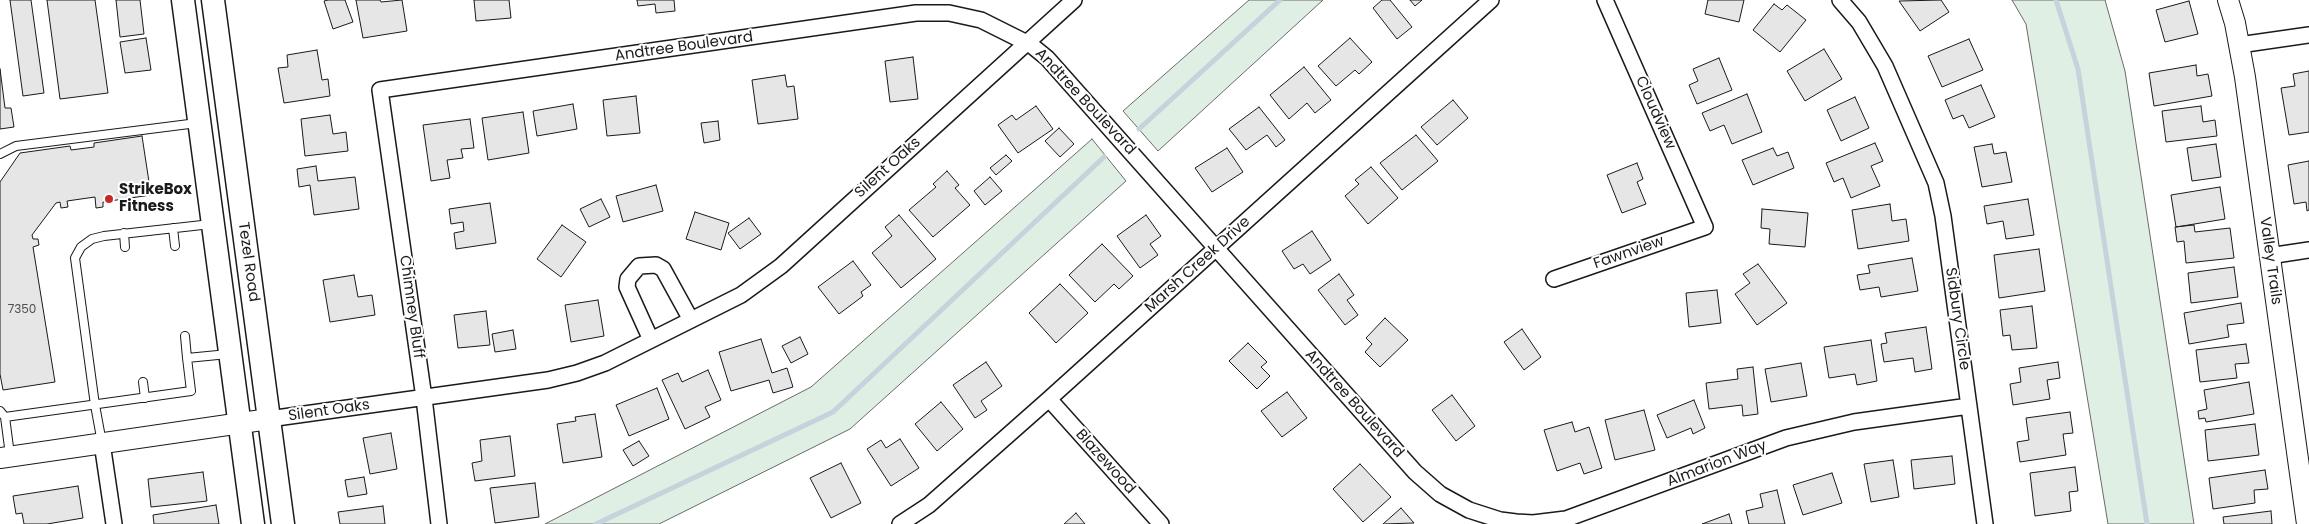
<!DOCTYPE html>
<html>
<head>
<meta charset="utf-8">
<style>
  body { margin:0 }
  canvas { display:block; background:#fff }
</style>
</head>
<body>
<canvas width="2309" height="524"></canvas>
<script>
const ctx = document.querySelector('canvas').getContext('2d');
ctx.lineJoin = 'round';
function fill(path, color) {
  ctx.fillStyle = color;
  ctx.fill(path, 'evenodd');
}
function poly(rows) {
  const path = new Path2D();
  for (const r of rows) {
    path.moveTo(r[0], r[1]);
    for (let i = 2; i < r.length; i += 2) path.lineTo(r[i], r[i + 1]);
  }
  return path;
}
function trace(path, color, width, dash) {
  ctx.strokeStyle = color;
  ctx.lineWidth = width;
  ctx.lineCap = dash ? 'butt' : 'round';
  ctx.setLineDash(dash || []);
  ctx.stroke(path);
}
function write(font, color, halo, rows, align = 'center') {
  ctx.font = font + ' Poppins,sans-serif';
  ctx.lineWidth = 4;
  ctx.setLineDash([]);
  ctx.textBaseline = 'middle';
  ctx.strokeStyle = halo;
  ctx.fillStyle = color;
  for (const [text, x, y, turn = 0] of rows) {
    ctx.save();
    ctx.translate(x, y);
    ctx.rotate((+turn || 0) * Math.PI / 180);
    ctx.textAlign = isNaN(turn) ? turn : align;
    if (halo) ctx.strokeText(text, 0, 0);
    ctx.fillText(text, 0, 0);
    ctx.restore();
  }
}
const green = poly([
  [1249,0,1323,0,1158,151,1123,111,1249,0],
  [2012,0,2105,0,2125,71,2194,524,2108,524,2026,24,2012,0],
  [1092,139,1126,181,850,429,659,524,545,524,811,387,1092,139]
]);
const stream = poly([
  [2056,0,2078,69,2147,524],
  [1139,129,1280,0],
  [596,524,833,412,1104,157]
]);
const building = poly([
  [10,0,31,0,44,93,23,96,10,0],
  [47,0,95,0,108,93,60,99,47,0],
  [116,0,140,0,144,34,120,37,116,0],
  [328,0,345,0,353,22,333,29,324,1,328,0],
  [356,0,380,0,381,2,402,0,407,31,363,38,356,0],
  [474,0,509,0,511,18,476,21,474,0],
  [637,0,674,0,675,11,656,13,655,4,638,6,637,0],
  [1382,0,1390,0,1412,27,1397,39,1373,8,1382,0],
  [1410,0,1422,0,1415,6,1410,0],
  [1708,0,1744,0,1739,22,1705,14,1708,0],
  [1941,0,1949,12,1920,31,1899,1,1941,0],
  [2189,1,2198,34,2165,42,2156,10,2189,1],
  [1774,4,1782,10,1787,5,1806,20,1780,52,1753,30,1774,4],
  [146,38,151,70,125,73,120,42,146,38],
  [1350,38,1372,62,1359,74,1355,70,1336,86,1318,66,1350,38],
  [1969,39,1983,70,1942,87,1928,56,1969,39],
  [1824,49,1842,79,1805,101,1787,71,1824,49],
  [317,50,322,80,328,79,330,96,284,103,278,68,288,67,287,55,317,50],
  [913,57,918,99,890,102,885,61,913,57],
  [1719,58,1732,90,1697,104,1689,85,1698,81,1693,69,1719,58],
  [2196,65,2197,76,2208,74,2212,96,2154,106,2149,73,2196,65],
  [1304,67,1331,100,1315,113,1307,103,1289,119,1270,95,1304,67],
  [0,69,5,108,11,108,14,127,0,129,0,69],
  [2309,71,2309,132,2289,135,2281,88,2295,86,2293,74,2309,71],
  [785,75,787,87,794,86,798,119,758,124,752,80,785,75],
  [1981,85,1995,117,1969,128,1963,115,1953,119,1945,100,1981,85],
  [1747,94,1762,132,1732,144,1724,125,1710,131,1702,113,1747,94],
  [636,96,640,133,607,136,603,100,636,96],
  [1855,97,1869,128,1841,141,1827,110,1855,97],
  [1453,100,1468,118,1437,145,1421,127,1453,100],
  [573,104,577,129,537,136,533,111,573,104],
  [1036,106,1053,129,1018,153,998,125,1012,115,1016,120,1036,106],
  [2201,106,2203,122,2215,120,2217,136,2166,142,2162,111,2201,106],
  [1259,107,1285,140,1276,147,1267,135,1246,150,1229,129,1259,107],
  [523,112,529,153,488,160,482,118,523,112],
  [330,115,333,134,346,132,348,151,305,156,301,119,330,115],
  [470,119,474,148,461,149,463,158,447,160,450,178,431,181,423,125,470,119],
  [718,121,720,140,704,143,701,123,718,121],
  [1059,128,1074,144,1060,157,1045,141,1059,128],
  [1416,135,1438,161,1402,190,1380,163,1416,135],
  [142,136,151,195,103,202,103,207,96,208,95,197,67,201,68,207,61,208,60,202,56,203,32,235,33,239,38,239,39,245,33,247,55,382,3,390,0,374,0,182,20,153,70,146,71,150,94,147,94,143,142,136],
  [1875,143,1883,161,1871,166,1880,186,1851,198,1843,178,1834,182,1826,163,1875,143],
  [1992,144,1994,154,2006,152,2012,182,1982,187,1974,147,1992,144],
  [2216,144,2221,177,2192,181,2187,148,2216,144],
  [1227,148,1243,172,1212,192,1195,168,1227,148],
  [1773,148,1777,156,1788,152,1794,168,1753,185,1742,160,1773,148],
  [1006,155,1012,161,996,175,990,168,1006,155],
  [2309,161,2309,210,2307,211,2306,202,2294,204,2288,165,2309,161],
  [1637,163,1643,179,1637,182,1646,204,1622,213,1607,175,1637,163],
  [316,166,318,181,355,177,359,209,314,215,310,185,299,187,297,169,316,166],
  [1371,167,1398,198,1368,224,1345,196,1359,184,1355,180,1371,167],
  [947,171,959,185,955,188,970,205,933,237,909,210,936,187,933,184,947,171],
  [990,177,1002,191,985,205,974,191,990,177],
  [656,185,663,211,623,222,616,196,656,185],
  [2220,187,2225,219,2176,227,2171,195,2220,187],
  [601,199,610,217,589,227,580,209,601,199],
  [2028,199,2034,235,2006,239,2003,221,1987,224,1984,206,2028,199],
  [490,203,496,243,456,249,454,233,464,231,463,222,451,224,449,209,490,203],
  [1890,204,1892,221,1906,219,1909,241,1858,249,1852,210,1890,204],
  [1762,209,1808,213,1805,247,1769,244,1770,229,1761,228,1762,209],
  [695,212,729,223,721,250,686,239,695,212],
  [899,215,936,259,901,288,872,253,892,236,885,227,899,215],
  [1146,215,1161,236,1150,244,1158,255,1140,268,1117,236,1146,215],
  [749,218,761,234,740,249,728,233,749,218],
  [562,225,586,242,561,277,537,259,562,225],
  [2194,225,2195,232,2230,228,2234,258,2186,263,2184,241,2177,242,2175,227,2194,225],
  [1312,231,1331,260,1310,274,1303,264,1294,269,1282,251,1312,231],
  [1102,244,1133,276,1119,289,1114,284,1095,302,1069,275,1102,244],
  [2039,249,2045,291,1999,298,1994,255,2039,249],
  [1912,258,1918,291,1881,297,1879,287,1860,290,1857,275,1870,273,1868,265,1912,258],
  [853,261,871,285,861,292,863,296,839,314,818,287,853,261],
  [1758,264,1787,303,1757,325,1735,294,1750,283,1743,274,1758,264],
  [2234,267,2238,297,2191,303,2188,273,2234,267],
  [1339,274,1354,295,1347,300,1358,315,1345,325,1318,290,1339,274],
  [354,275,358,297,372,295,375,315,330,322,323,280,354,275],
  [1060,284,1088,313,1056,343,1029,313,1060,284],
  [1717,290,1721,323,1689,327,1686,293,1717,290],
  [598,300,604,336,571,342,565,305,598,300],
  [2241,303,2244,323,2227,325,2229,337,2189,344,2184,313,2241,303],
  [2032,306,2037,348,2012,350,2010,335,2003,336,2000,310,2032,306],
  [486,311,490,345,458,348,454,315,486,311],
  [1385,318,1408,340,1380,367,1365,352,1372,344,1366,338,1385,318],
  [1926,327,1932,369,1915,372,1913,358,1884,362,1881,344,1887,343,1885,333,1926,327],
  [1522,329,1541,357,1524,370,1504,342,1522,329],
  [513,330,516,349,495,352,492,334,513,330],
  [800,337,808,354,791,363,782,346,800,337],
  [761,339,772,373,787,368,793,387,773,393,769,380,731,391,719,352,761,339],
  [1871,340,1877,381,1857,385,1855,374,1829,378,1824,347,1871,340],
  [1248,343,1267,362,1261,367,1270,376,1257,389,1229,361,1248,343],
  [2246,344,2249,363,2235,364,2237,378,2200,382,2196,350,2246,344],
  [986,362,1002,386,981,401,987,410,975,418,953,385,986,362],
  [2058,362,2060,378,2047,380,2050,399,2013,405,2010,384,2021,382,2019,368,2058,362],
  [1801,363,1807,396,1771,402,1765,369,1801,363],
  [1753,367,1758,414,1743,416,1742,405,1709,409,1706,383,1738,379,1737,369,1753,367],
  [708,370,721,400,705,407,710,417,685,429,662,380,678,373,682,382,708,370],
  [2249,382,2254,414,2206,422,2205,418,2199,419,2198,411,2207,409,2204,390,2249,382],
  [657,388,669,419,629,436,616,405,657,388],
  [1287,392,1307,418,1282,437,1261,411,1287,392],
  [1452,395,1475,426,1456,441,1432,410,1452,395],
  [1694,400,1705,428,1693,434,1691,428,1667,438,1657,415,1694,400],
  [941,402,963,429,937,451,915,424,941,402],
  [1644,410,1655,450,1615,460,1605,420,1644,410],
  [2070,412,2073,433,2063,434,2066,455,2020,462,2017,442,2029,440,2026,418,2070,412],
  [595,414,602,457,563,463,557,424,576,421,575,417,595,414],
  [1572,422,1575,432,1589,427,1602,468,1584,474,1580,463,1557,471,1544,430,1572,422],
  [2255,424,2259,455,2208,461,2205,430,2255,424],
  [391,433,397,469,370,474,363,438,391,433],
  [510,436,515,476,475,481,472,463,482,461,480,440,510,436],
  [900,439,919,468,891,486,867,449,881,440,886,448,900,439],
  [639,441,649,456,633,466,623,450,639,441],
  [1952,456,1955,484,1914,489,1911,460,1952,456],
  [1893,460,1899,497,1871,502,1864,464,1893,460],
  [841,463,861,503,831,518,810,478,841,463],
  [1360,464,1391,497,1363,522,1333,489,1360,464],
  [2075,467,2078,491,2069,492,2071,511,2035,516,2030,473,2075,467],
  [2265,470,2268,489,2254,490,2255,503,2213,509,2209,478,2265,470],
  [203,472,207,501,151,507,148,479,203,472],
  [1832,473,1842,503,1803,515,1793,485,1832,473],
  [364,477,367,494,348,497,345,480,364,477],
  [535,483,539,517,495,523,490,488,535,483],
  [78,486,83,518,47,524,24,524,22,513,16,514,13,496,78,486],
  [1777,490,1785,524,1749,524,1746,511,1763,507,1760,494,1777,490],
  [216,505,219,524,154,524,153,515,216,505],
  [383,506,385,524,340,524,338,512,383,506],
  [1401,508,1414,523,1383,524,1401,508],
  [2271,511,2272,524,2224,524,2223,517,2271,511],
  [1076,513,1085,524,1064,524,1076,513],
  [1729,514,1732,524,1702,524,1729,514]
]);
const service = poly([
  [0,154,16,146,197,123],
  [173,228,175,246],
  [124,233,125,247],
  [185,336,187,358,228,354],
  [143,382,145,398],
  [0,411,5,417,10,455],
  [5,417,191,391,187,358],
  [102,443,95,405,75,258,81,247,92,239,104,236,211,224]
]);
const minor = poly([
  [1840,0,1859,22,1885,66,1936,183,1943,216,1985,524],
  [2239,45,2309,35],
  [2269,256,2309,250],
  [1554,279,1705,227,1605,0],
  [651,340,627,287,628,279,639,266,656,265,663,269,691,320],
  [1049,399,1161,524],
  [269,419,548,380,577,373,605,363,741,295,781,266,1074,0],
  [102,443,114,524],
  [439,524,424,398,380,90,916,13,949,13,981,20,1031,45,1047,58,1415,472,1440,494,1469,510,1500,520,1516,522,1533,523,1566,519,1786,438,1854,422,1969,406],
  [900,524,929,505,1049,399,1491,0]
]);
const tertiary = poly([
  [2228,0,2235,23,2245,77,2307,524],
  [0,458,269,419]
]);
const secondary = poly([
  [183,0,253,524],
  [213,0,283,524]
]);
const markers = [
  [109,199,5,"#c62828"]
];
const numberNames = [
  ["7350",22,310]
];
const streetNames = [
  ["Andtree Boulevard",684,47,-8],
  ["Andtree Boulevard",1085,102,47],
  ["Cloudview",1655,113,66],
  ["Silent Oaks",888,168,-42],
  ["Fawnview",1629,253,-19],
  ["Valley Trails",2270,261,82],
  ["Tezel Road",248,262,82],
  ["Marsh Creek Drive",1198,265,-42],
  ["Chimney Bluff",411,307,82],
  ["Sidbury Circle",1957,319,82],
  ["Andtree Boulevard",1354,404,48],
  ["Silent Oaks",329,411,-8],
  ["Blazewood",1105,462,48],
  ["Almarion Way",1717,464,-21]
];
const poiNames = [
  ["StrikeBox",119,190],
  ["Fitness",119,207]
];
fill(green, '#e0efe3');
trace(green, '#6a6a6a', 1);
trace(stream, '#c6d2dc', 5);
fill(building, '#e6e6e6');
trace(building, '#1a1a1a', 1);
trace(service, '#1a1a1a', 10);
trace(minor, '#1a1a1a', 18);
trace(tertiary, '#1a1a1a', 22);
trace(secondary, '#1a1a1a', 25);
trace(service, '#fff', 8);
trace(minor, '#fff', 15);
trace(tertiary, '#fff', 20);
trace(secondary, '#fff', 22);
for (const [x, y, r, color] of markers) {
  const dot = new Path2D();
  dot.arc(x, y, r, 0, 2 * Math.PI);
  ctx.fillStyle = color;
  ctx.fill(dot);
  trace(dot, '#fff', 2);
}
write('12px', '#4d4d4d', null, numberNames);
write('15px', '#1a1a1a', '#fff', streetNames);
write('bold 15px', '#1a1a1a', '#fff', poiNames, 'left');
</script>
</body>
</html>
